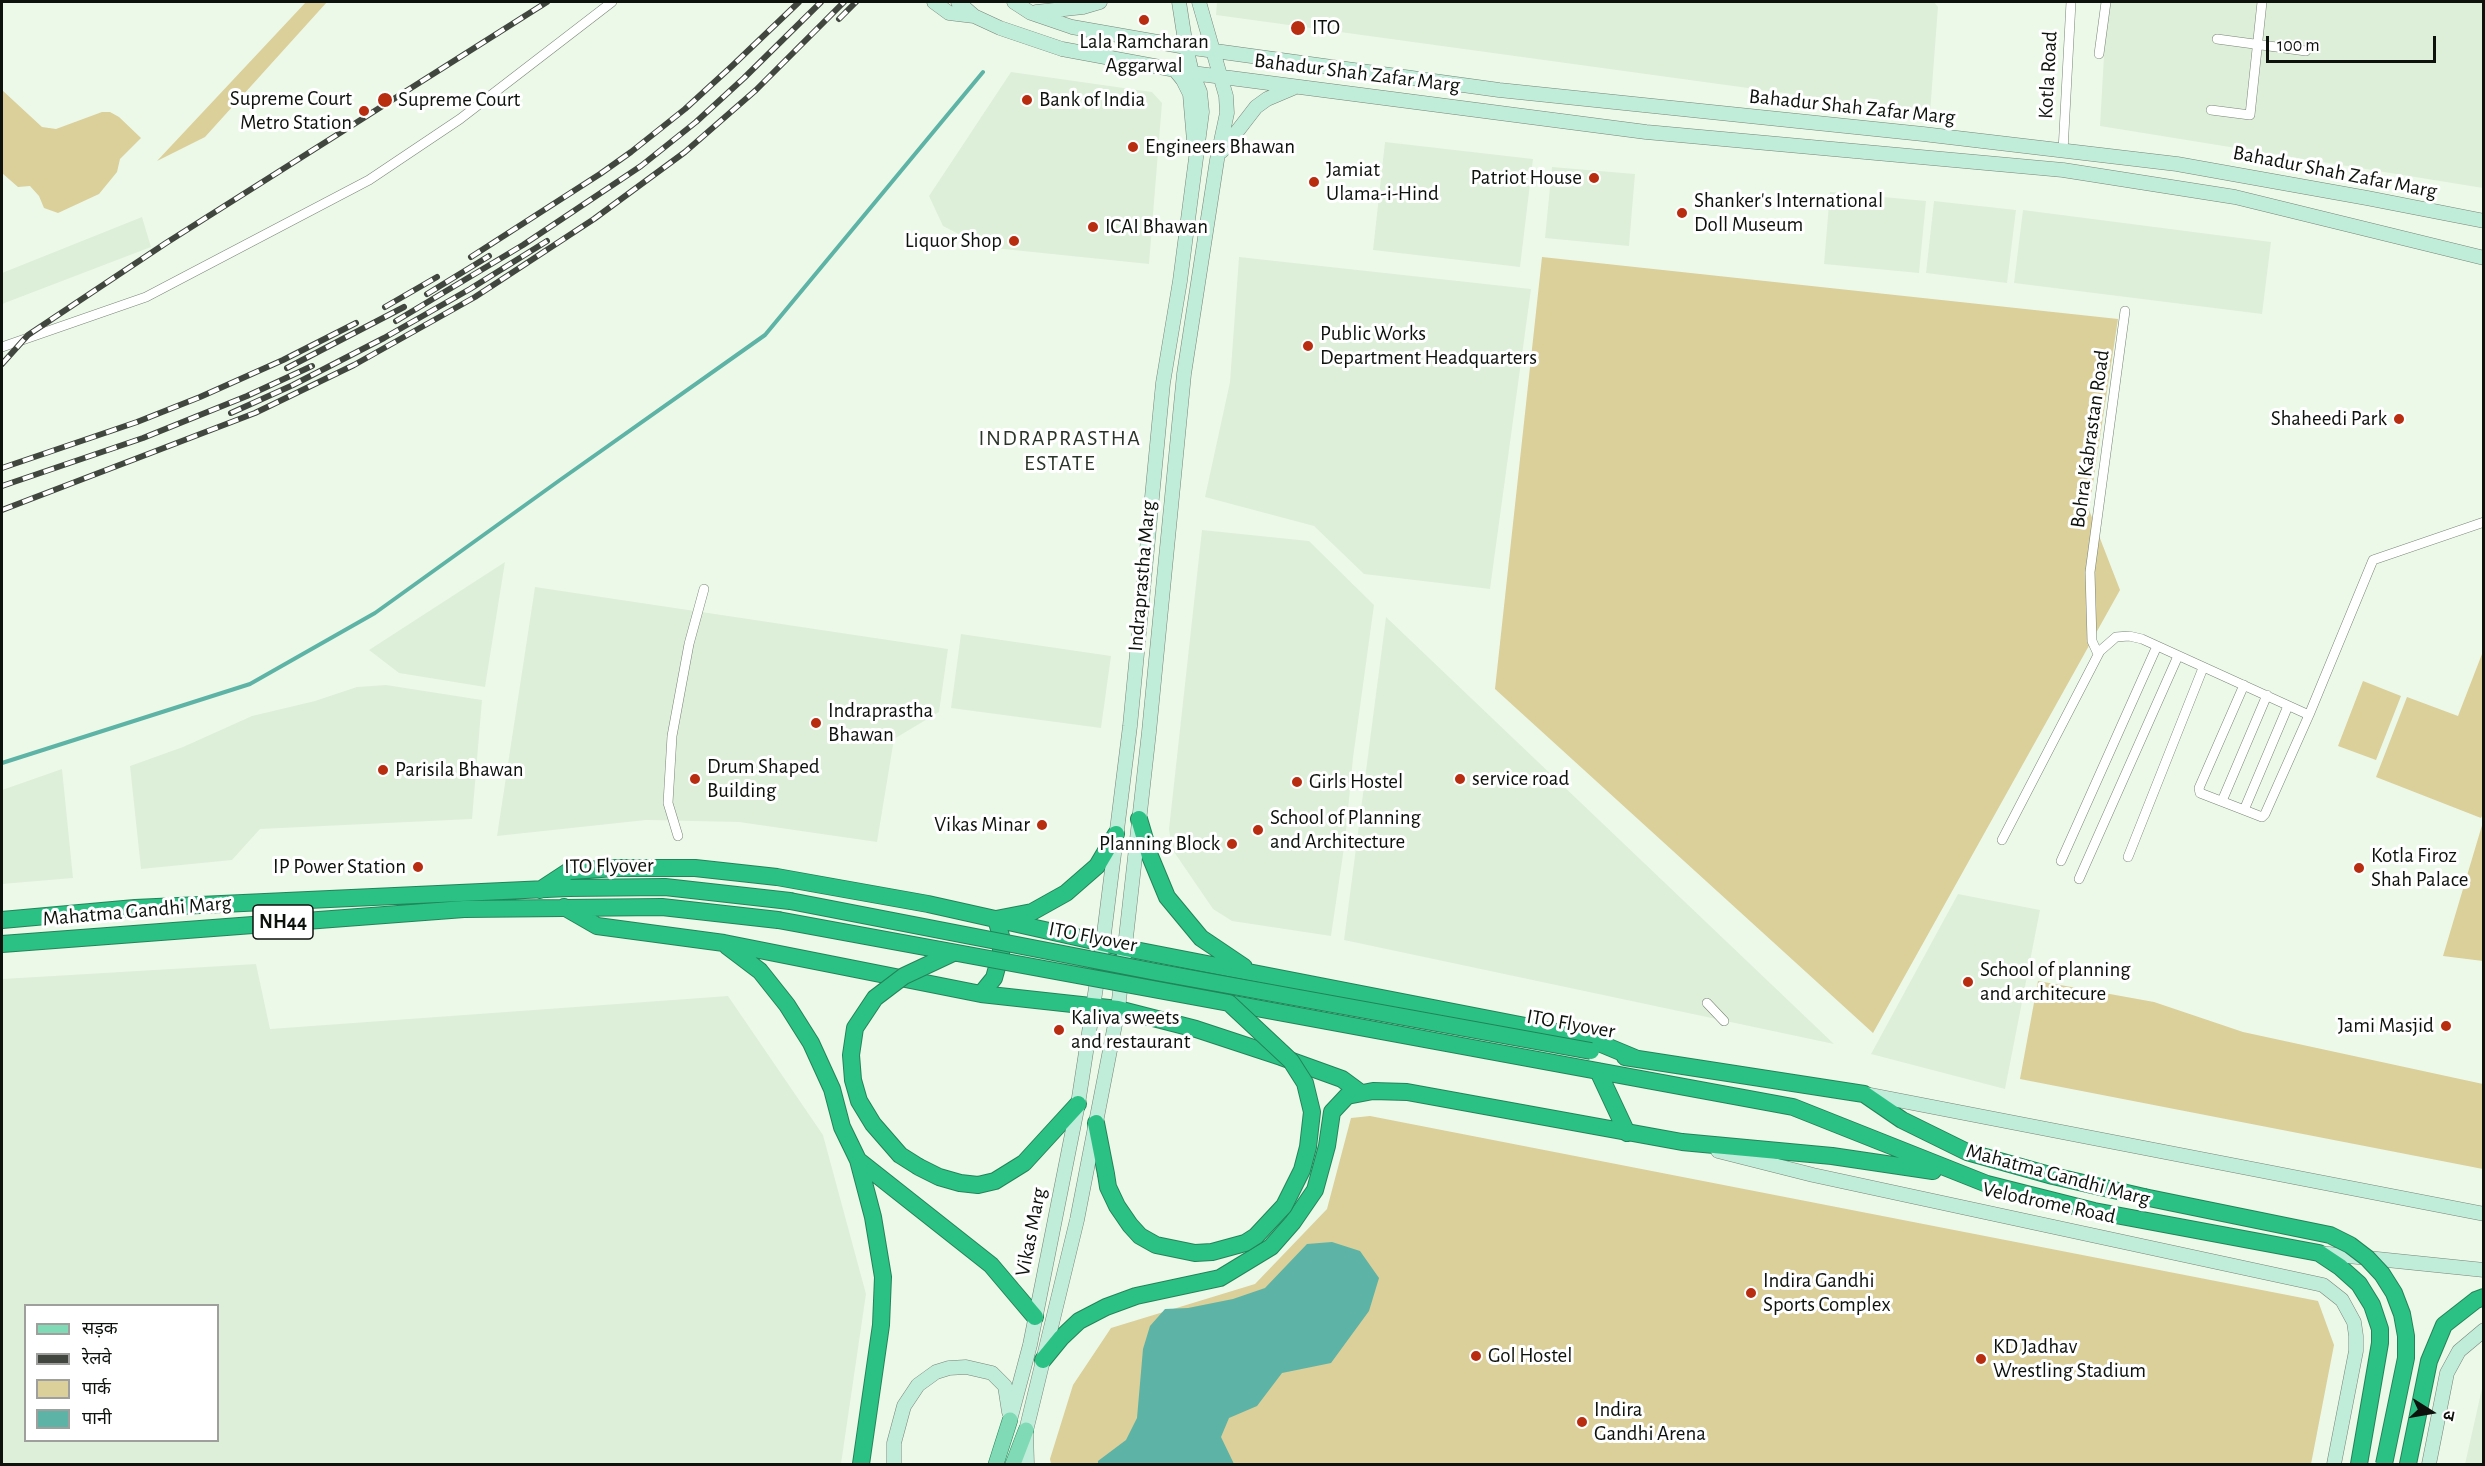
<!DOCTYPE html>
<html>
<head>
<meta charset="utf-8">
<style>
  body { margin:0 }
  #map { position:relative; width:2485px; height:1466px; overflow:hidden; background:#ecf9e8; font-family:"Alegreya Sans","Noto Sans Devanagari",sans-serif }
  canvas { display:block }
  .frame { position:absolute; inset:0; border:3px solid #0e120d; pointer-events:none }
  .legend { position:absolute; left:24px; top:1304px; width:195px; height:138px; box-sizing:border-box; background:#fff; border:2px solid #9fa09e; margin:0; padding:8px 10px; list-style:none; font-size:18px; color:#0e120d }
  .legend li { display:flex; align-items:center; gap:12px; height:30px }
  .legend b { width:30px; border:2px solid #9fa09e }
  .north { position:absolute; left:2401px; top:1382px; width:60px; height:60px; -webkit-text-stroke:4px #fff; paint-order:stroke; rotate:101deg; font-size:16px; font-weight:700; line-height:24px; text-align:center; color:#0e120d }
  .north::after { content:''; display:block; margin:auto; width:21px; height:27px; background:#0e120d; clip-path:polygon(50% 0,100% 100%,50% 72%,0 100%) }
  .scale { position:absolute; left:2266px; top:36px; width:170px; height:27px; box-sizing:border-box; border:3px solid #0e120d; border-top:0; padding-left:8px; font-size:18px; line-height:21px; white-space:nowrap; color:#0e120d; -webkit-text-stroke:4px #fff; paint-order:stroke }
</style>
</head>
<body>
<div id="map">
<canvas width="2485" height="1466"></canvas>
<div class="frame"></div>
<ul class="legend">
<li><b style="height:8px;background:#80dab5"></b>सड़क</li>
<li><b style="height:8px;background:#41473f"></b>रेलवे</li>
<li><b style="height:16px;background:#dbcf9a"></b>पार्क</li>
<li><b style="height:16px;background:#5db3a5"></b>पानी</li>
</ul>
<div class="north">उ</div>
<div class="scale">100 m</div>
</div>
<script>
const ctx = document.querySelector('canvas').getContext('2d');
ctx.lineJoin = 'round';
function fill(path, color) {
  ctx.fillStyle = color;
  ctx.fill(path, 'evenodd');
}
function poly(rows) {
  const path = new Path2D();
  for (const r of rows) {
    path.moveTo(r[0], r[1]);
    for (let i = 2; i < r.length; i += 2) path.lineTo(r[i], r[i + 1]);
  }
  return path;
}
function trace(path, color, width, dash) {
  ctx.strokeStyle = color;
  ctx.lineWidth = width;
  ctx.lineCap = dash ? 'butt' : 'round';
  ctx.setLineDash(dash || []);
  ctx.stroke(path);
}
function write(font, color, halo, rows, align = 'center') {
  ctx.font = font + ' "Alegreya Sans",sans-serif';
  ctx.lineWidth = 6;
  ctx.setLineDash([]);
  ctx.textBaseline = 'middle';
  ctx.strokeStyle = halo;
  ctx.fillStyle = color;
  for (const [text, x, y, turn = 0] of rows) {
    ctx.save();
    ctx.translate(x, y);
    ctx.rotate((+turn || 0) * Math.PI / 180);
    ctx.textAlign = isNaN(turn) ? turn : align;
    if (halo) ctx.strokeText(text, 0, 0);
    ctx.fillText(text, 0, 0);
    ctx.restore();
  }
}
const built = poly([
  [1217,2,1934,2,1938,7,1930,113,1216,15],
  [2107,2,2483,2,2483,188,2100,126],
  [1011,72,1152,92,1162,103,1149,264,984,247,943,226,929,196],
  [1385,142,1533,159,1520,267,1373,250],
  [1552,167,1635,174,1629,246,1545,238],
  [1830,192,1926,201,1919,273,1824,264],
  [1934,201,2016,210,2007,283,1926,273],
  [2023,210,2271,242,2262,314,2014,283],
  [142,217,151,247,2,304,2,273],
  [1239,257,1531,289,1490,589,1364,574,1314,526,1205,497,1230,382],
  [1202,530,1309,541,1374,605,1353,758,1345,841,1331,936,1232,921,1213,909,1172,849,1169,829],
  [505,562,485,687,399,673,369,650],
  [535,587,948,649,939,712,894,739,877,842,739,822,646,820,497,836],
  [1386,617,1834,1044,1344,940],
  [961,634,1111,656,1101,728,951,708],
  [386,685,482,700,472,819,260,829,232,860,141,869,130,766,183,747,252,716,315,701,357,687],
  [62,769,73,878,2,884,2,790],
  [1958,894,2040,910,2005,1089,1871,1054],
  [256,964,270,1029,728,996,823,1135,866,1294,841,1464,2,1464,2,979],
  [26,1306,218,1306,218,1440,26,1440],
  [2483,1384,2483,1464,2465,1464]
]);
const green = poly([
  [306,2,327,2,205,137,157,161],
  [2,90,42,127,56,129,102,112,110,112,119,117,141,138,120,159,117,172,99,194,58,213,44,208,39,196,30,186,18,187,2,173],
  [1542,257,2118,319,2089,510,2120,590,1873,1033,1495,689],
  [2482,654,2484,812,2481,818,2376,777,2407,697,2458,716],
  [2363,681,2401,696,2376,760,2338,746],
  [2483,822,2483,961,2443,956],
  [2038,981,2154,1002,2243,1032,2483,1084,2483,1169,2020,1079],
  [1370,1116,2318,1301,2334,1345,2311,1464,1051,1464,1050,1459,1073,1385,1111,1328,1255,1284,1327,1209,1351,1118]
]);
const water = poly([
  [1332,1242,1360,1251,1379,1278,1369,1311,1331,1363,1282,1373,1257,1406,1229,1418,1221,1437,1234,1464,1098,1464,1098,1461,1126,1440,1137,1418,1143,1349,1150,1326,1165,1309,1188,1308,1233,1299,1265,1288,1307,1244]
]);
const stream = poly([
  [2,763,250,684,375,613,560,480,765,335,983,72]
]);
const street = poly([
  [2217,39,2306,51],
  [2099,54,2106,2],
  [2211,110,2250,115,2262,2],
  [2063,151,2071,2],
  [2,347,146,297,369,180,460,119,612,2],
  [2098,654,2092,641,2090,572,2125,311],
  [2244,685,2199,788,2200,793,2244,810,2288,706],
  [2222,801,2267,695],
  [2244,810,2262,817,2265,814,2309,715],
  [678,836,668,803,672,736,689,644,704,589],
  [2002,840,2100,651,2116,637,2129,636,2142,639,2309,715,2373,560,2484,522],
  [2128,857,2203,668],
  [2061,861,2157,646],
  [2079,879,2178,656],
  [1707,1003,1724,1021]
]);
const secondary = poly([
  [934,2,949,13,974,16],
  [958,2,974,16,1000,28,1062,49,1192,73,1646,132,2063,170,2235,197,2484,258],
  [1014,2,1031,13,1072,27,1186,47,1499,90,1923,134,2177,164,2367,198,2484,221],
  [1036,12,1083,7,1100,2],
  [1175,70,1183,80,1190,94,1194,141],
  [1222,151,1256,107,1267,99,1293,88],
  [1866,1094,2484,1214],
  [1718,1151,1813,1175,2323,1285,2342,1300,2354,1322,2356,1336,2356,1351,2334,1464],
  [2319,1253,2484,1270],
  [1010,1420,1030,1345,1078,1104,1103,942,1130,726,1163,383,1180,281,1202,112,1200,92,1192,73,1186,47,1179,2],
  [1026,1432,1027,1464],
  [1024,1439,1077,1220,1118,1009,1149,732,1184,374,1217,160,1227,113,1226,96,1199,2],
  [894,1464,894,1443,904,1406,918,1385,936,1372,949,1368,966,1367,992,1373,1005,1386,1009,1412],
  [2429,1464,2447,1373,2459,1351,2484,1330]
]);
const primary = poly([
  [996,1464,1010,1420],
  [1013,1464,1026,1430]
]);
const highway = poly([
  [1139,819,1150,856,1167,897,1201,938,1244,967],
  [540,890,569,871,617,868,695,868,777,877,928,904,1125,948,1587,1038,1635,1058],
  [564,907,597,926,724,943,981,994,1118,1009,1196,1029,1281,1057,1342,1079,1361,1093],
  [2,920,135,908,568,888,665,887,790,901],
  [2,944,464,909,662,907,778,920],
  [727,946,760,971,787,1005,811,1043,832,1089,842,1127,858,1160,991,1265,1035,1317],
  [981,994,994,978,1001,953,1001,936,996,919,1032,912,1066,893,1097,866,1116,834],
  [1229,1003,1793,1107,1987,1184,2094,1211,2319,1253,2340,1267,2359,1284,2372,1305,2380,1329,2380,1343,2359,1464],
  [1625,1057,1864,1094,1902,1120,1967,1152,2053,1176,2144,1197],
  [1598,1071,1627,1133],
  [1096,1123,1106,1174],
  [858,1160,873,1217,883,1277,881,1325,861,1464],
  [919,1167,939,1177,960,1183,978,1185,995,1181,1024,1163,1078,1104],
  [1043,1360,1061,1338,1079,1321,1106,1307,1136,1296,1220,1278,1271,1247,1293,1222,1315,1190,1327,1146,1332,1112,1347,1096,1373,1091,1407,1092,1682,1142,1832,1156,1933,1171],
  [2408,1464,2429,1361,2444,1325,2476,1300,2484,1297]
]);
const rail = poly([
  [839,19,856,2],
  [471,257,600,174,631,152,685,109,732,66,799,2],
  [427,294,489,256],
  [385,307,437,277],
  [396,321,523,245,641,166,696,122,744,78,821,2],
  [2,364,28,335,166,243,547,2],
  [287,368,404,307],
  [231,413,293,385,384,338,470,289,547,241],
  [2,468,137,422,200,397,283,360,356,323],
  [2,486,143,438,247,396,312,366],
  [2,510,255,413,354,365,475,297,594,219,685,152,756,90,844,2]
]);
const highwayBridge = poly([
  [790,901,1156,972,1591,1051],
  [778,920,1229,1003,1291,1061,1305,1083,1312,1112,1308,1147,1302,1170,1284,1206,1256,1236,1245,1243,1212,1252,1195,1253,1156,1245,1140,1236,1130,1225,1117,1206,1108,1187,1106,1174],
  [919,1167,900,1155,873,1124,859,1101,853,1080,851,1055,855,1028,875,998,904,976,953,953],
  [2144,1197,2330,1235,2350,1245,2367,1258,2382,1274,2394,1293,2402,1314,2406,1336,2406,1358,2384,1464]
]);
const markers = [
  [1144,20,6,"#b82c10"],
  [1298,28,8,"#b82c10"],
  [385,100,8,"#b82c10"],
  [1027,100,6,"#b82c10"],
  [364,111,6,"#b82c10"],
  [1133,147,6,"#b82c10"],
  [1594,178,6,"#b82c10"],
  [1314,182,6,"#b82c10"],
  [1682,213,6,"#b82c10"],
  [1093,227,6,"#b82c10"],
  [1014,241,6,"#b82c10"],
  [1308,346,6,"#b82c10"],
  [2399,419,6,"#b82c10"],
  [816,723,6,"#b82c10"],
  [383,770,6,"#b82c10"],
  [695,779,6,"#b82c10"],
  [1460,779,6,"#b82c10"],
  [1297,782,6,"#b82c10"],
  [1042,825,6,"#b82c10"],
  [1258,830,6,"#b82c10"],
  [1232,844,6,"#b82c10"],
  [418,867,6,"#b82c10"],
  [2359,868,6,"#b82c10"],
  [1968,982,6,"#b82c10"],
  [2446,1026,6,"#b82c10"],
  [1059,1030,6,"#b82c10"],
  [1751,1293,6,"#b82c10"],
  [1476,1356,6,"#b82c10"],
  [1981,1359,6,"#b82c10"],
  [1582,1422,6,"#b82c10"]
];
const shields = [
  [283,922,60]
];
const shieldNames = [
  ["NH44",283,922]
];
const poiNames = [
  ["ITO",1312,28],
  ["Lala Ramcharan",1144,42,"center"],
  ["Aggarwal",1144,66,"center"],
  ["Supreme Court",352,99,"right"],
  ["Metro Station",352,123,"right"],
  ["Supreme Court",398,100],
  ["Bank of India",1039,100],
  ["Engineers Bhawan",1145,147],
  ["Jamiat",1326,170],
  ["Ulama-i-Hind",1326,194],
  ["Patriot House",1582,178,"right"],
  ["Shanker's International",1694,201],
  ["Doll Museum",1694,225],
  ["ICAI Bhawan",1105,227],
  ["Liquor Shop",1002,241,"right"],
  ["Public Works",1320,334],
  ["Department Headquarters",1320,358],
  ["Shaheedi Park",2387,419,"right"],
  ["Indraprastha",828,711],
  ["Bhawan",828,735],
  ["Drum Shaped",707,767],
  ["Building",707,791],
  ["Parisila Bhawan",395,770],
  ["service road",1472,779],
  ["Girls Hostel",1309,782],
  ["School of Planning",1270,818],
  ["and Architecture",1270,842],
  ["Vikas Minar",1030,825,"right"],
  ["Planning Block",1220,844,"right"],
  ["Kotla Firoz",2371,856],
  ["Shah Palace",2371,880],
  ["IP Power Station",406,867,"right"],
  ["School of planning",1980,970],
  ["and architecure",1980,994],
  ["Kaliva sweets",1071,1018],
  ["and restaurant",1071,1042],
  ["Jami Masjid",2434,1026,"right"],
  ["Indira Gandhi",1763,1281],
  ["Sports Complex",1763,1305],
  ["KD Jadhav",1993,1347],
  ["Wrestling Stadium",1993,1371],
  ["Gol Hostel",1488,1356],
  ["Indira",1594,1410],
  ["Gandhi Arena",1594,1434]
];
const streetNames = [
  ["Bahadur Shah Zafar Marg",1357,73,7],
  ["Kotla Road",2048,75,-87],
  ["Bahadur Shah Zafar Marg",1852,107,6],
  ["Bahadur Shah Zafar Marg",2335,172,11],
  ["Bohra Kabrastan Road",2090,439,-82],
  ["Indraprastha Marg",1142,576,-85],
  ["ITO Flyover",609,866,-1],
  ["Mahatma Gandhi Marg",137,911,-5],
  ["ITO Flyover",1093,937,11],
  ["ITO Flyover",1571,1024,10],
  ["Mahatma Gandhi Marg",2058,1175,15],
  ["Velodrome Road",2049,1203,12],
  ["Vikas Marg",1031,1232,-79]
];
const neighbourhoodNames = [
  ["INDRAPRASTHA",1060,438],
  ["ESTATE",1060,463]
];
fill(built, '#ddefd8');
fill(green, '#dbcf9a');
fill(water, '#5db3a5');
trace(stream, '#5db3a5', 4);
trace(street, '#798576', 10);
trace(secondary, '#798576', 15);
trace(primary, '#22845a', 16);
trace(highway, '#22845a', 18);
trace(street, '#fff', 9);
trace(secondary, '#c0ecda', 14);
trace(primary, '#80dab5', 15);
trace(highway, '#2cc184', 16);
trace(rail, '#41473f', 6);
trace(rail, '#fff', 4, [11]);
trace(highwayBridge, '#22845a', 18, []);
trace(highwayBridge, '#2cc184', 16);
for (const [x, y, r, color] of markers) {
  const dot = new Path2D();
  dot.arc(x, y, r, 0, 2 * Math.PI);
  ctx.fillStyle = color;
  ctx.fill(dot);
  trace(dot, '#fff', 2);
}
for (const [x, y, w] of shields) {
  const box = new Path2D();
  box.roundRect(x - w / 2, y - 17, w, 34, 4.5);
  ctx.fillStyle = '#fff';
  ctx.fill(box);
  trace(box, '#0e120d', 1.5);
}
write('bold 20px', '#0e120d', null, shieldNames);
write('21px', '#0e120d', '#fff', poiNames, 'left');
write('21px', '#0e120d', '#fff', streetNames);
ctx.letterSpacing = '1.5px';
write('22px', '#2b3529', '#fff', neighbourhoodNames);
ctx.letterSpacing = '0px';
</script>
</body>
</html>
